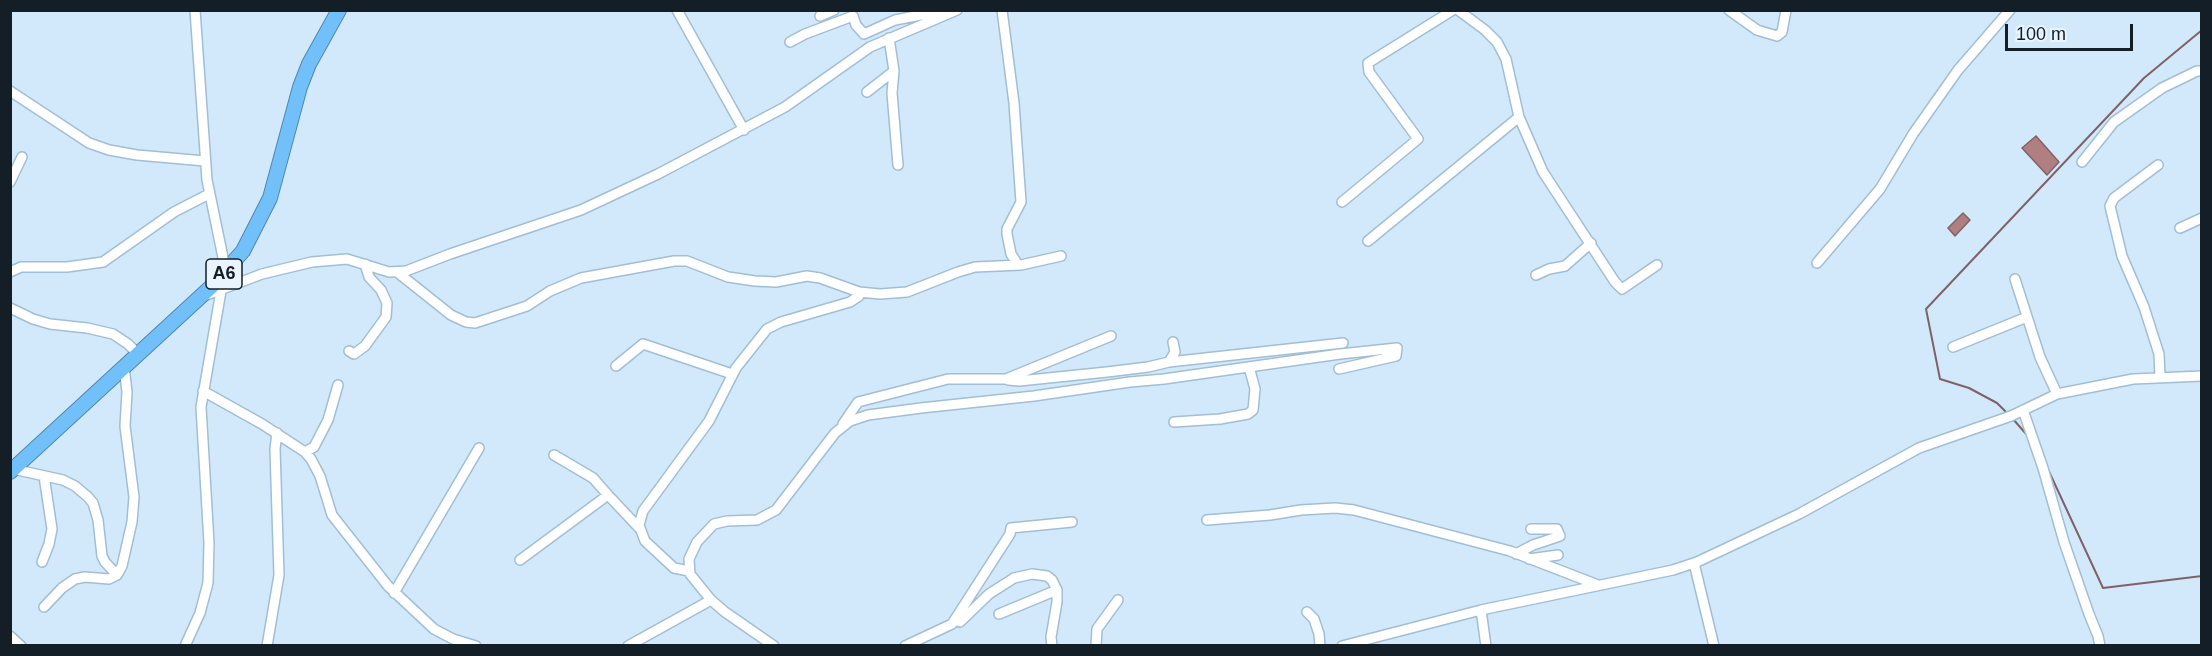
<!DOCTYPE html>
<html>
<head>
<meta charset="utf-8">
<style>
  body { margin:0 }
  #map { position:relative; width:2212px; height:656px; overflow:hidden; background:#d2e9fc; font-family:Arial,sans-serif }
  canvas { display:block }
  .frame { position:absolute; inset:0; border:12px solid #131e26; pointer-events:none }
  .scale { position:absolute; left:2005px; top:24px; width:128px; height:27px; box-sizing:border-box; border:3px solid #131e26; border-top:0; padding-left:8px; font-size:18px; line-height:21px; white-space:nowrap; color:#131e26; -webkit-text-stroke:4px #e9f4fe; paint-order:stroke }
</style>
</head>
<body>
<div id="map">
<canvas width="2212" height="656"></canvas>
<div class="frame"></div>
<div class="scale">100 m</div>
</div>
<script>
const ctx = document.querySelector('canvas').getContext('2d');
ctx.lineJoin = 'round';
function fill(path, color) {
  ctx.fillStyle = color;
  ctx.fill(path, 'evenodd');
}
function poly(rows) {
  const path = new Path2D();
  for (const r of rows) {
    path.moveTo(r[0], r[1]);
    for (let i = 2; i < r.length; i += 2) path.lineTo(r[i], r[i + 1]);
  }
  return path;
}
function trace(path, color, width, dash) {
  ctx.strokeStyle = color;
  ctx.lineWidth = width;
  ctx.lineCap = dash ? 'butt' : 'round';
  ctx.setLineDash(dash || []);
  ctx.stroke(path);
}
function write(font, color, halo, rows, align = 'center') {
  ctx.font = font + ' Arial,sans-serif';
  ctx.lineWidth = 5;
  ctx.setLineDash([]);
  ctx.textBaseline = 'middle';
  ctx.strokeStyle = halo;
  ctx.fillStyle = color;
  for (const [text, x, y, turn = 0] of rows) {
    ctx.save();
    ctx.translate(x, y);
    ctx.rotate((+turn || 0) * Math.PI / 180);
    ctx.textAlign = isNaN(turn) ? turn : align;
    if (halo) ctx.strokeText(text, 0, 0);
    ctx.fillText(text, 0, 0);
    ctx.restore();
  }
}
const water = poly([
  [2036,136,2059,162,2047,175,2022,148,2036,136],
  [1963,213,1970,220,1955,236,1948,228,1963,213]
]);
const stream = poly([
  [2007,413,1997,403,1969,388,1940,379,1926,309,2144,78,2202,30],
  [2013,419,2027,435],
  [2046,465,2103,588,2202,576]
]);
const minor = poly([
  [195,10,207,180,226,272],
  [677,10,744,130],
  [1002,10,1014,103,1021,202,1007,229,1007,234,1011,254,1018,265],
  [1458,10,1485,30,1497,42,1506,59,1519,117,1543,172,1615,282,1622,289,1657,265],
  [1729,10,1757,30,1777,36,1782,32,1786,10],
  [820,16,834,10],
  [790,42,805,34,853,16,856,25,864,34,895,20,926,14,943,15],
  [894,71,892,93,898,165],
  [10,91,89,143,109,150,137,155,205,161],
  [867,92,894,71,889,38],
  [2082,162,2114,122,2162,88,2197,71,2202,71],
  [2158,165,2114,198,2110,206,2122,256,2144,307,2159,354,2160,377],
  [10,182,22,157],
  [1342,202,1418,139,1369,72,1368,63,1453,10],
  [2180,228,2202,218],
  [1368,241,1519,117],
  [1817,263,1880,189,1913,134,1958,70,2010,10],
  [10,272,21,267,67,267,103,262,174,212,209,194],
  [397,272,451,315,466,322,475,323,527,306,550,291,581,278,674,261,687,261,728,277,755,281,776,282,807,276,820,278,859,292,859,296,850,302,781,322,767,329,736,368,709,421,643,511,639,525,645,541,674,568,689,571],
  [1536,275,1549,269,1565,266,1591,243],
  [2015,279,2040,357,2057,394],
  [859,292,880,294,907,292,958,272,975,267,1021,265,1061,256],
  [204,296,262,274,312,262,347,259,389,272,406,271,450,254,581,210,658,174,785,107,870,47,957,10],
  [10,308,33,319,50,324,87,328,113,334,128,344,138,354],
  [1953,347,2027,317],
  [349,351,354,354,365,346,386,317,387,303,381,290,369,277,365,264],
  [1169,362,1343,343],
  [616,366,643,344,732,374],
  [1008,380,1019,381,1107,372,1148,367,1169,362,1175,352,1173,342],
  [203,391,262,424,305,452,311,459,320,476,332,515,388,586,434,629,453,639,476,646],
  [2023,410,2043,468,2064,542,2089,614,2098,636,2100,646],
  [1174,422,1220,419,1248,414,1253,410,1255,389,1249,367],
  [843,424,858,402,948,379,1006,379,1111,336],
  [305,452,314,447,328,420,338,385],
  [554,455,593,478,608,495],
  [13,469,63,480,75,486,88,497,93,503,98,520,102,556,105,562,117,575],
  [1207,520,1270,515,1301,510,1335,508,1354,510,1510,551,1598,585],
  [1516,554,1533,545,1560,536,1557,529,1531,529],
  [1529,559,1558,555],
  [520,560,608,495,640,529],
  [42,562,49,544,52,529,44,476],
  [1694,563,1714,646],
  [394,593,479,448],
  [44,607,62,588,75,579,85,577,109,579,117,575,122,566,132,522,134,497,125,426,127,392,124,366],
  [1481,610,1486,646],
  [1307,612,1314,619,1319,634,1320,646],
  [955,619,960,622,989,594,1014,578,1032,574,1047,576,1052,580,1057,590,999,614],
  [10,636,21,646],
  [185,646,200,613,208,583,209,543,201,407,221,291],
  [267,646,279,575,275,449,277,433],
  [628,646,711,600],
  [774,646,725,612,711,600,690,574,689,559,697,542,714,524,727,521,757,520,776,510,835,433,850,421,868,415,921,408,1034,396,1130,382,1164,379,1340,354,1397,348,1396,356,1339,369],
  [905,646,952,624,1010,534,1011,528,1072,522],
  [1052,646,1051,637,1057,602,1057,590],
  [1096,646,1097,629,1118,600],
  [1342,646,1481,610,1673,570,1697,562,1799,514,1919,448,2011,416,2057,394,2133,379,2202,376]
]);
const highway = poly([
  [10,472,211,287,243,251,270,198,300,87,309,64,339,10]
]);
const shields = [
  [224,274,36]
];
const shieldNames = [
  ["A6",224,274]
];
fill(water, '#af7f82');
trace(water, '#806266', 1.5);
trace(stream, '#806266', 2);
trace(minor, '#a2bed4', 12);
trace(highway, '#5187af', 16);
trace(minor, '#fff', 9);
trace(highway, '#72c0f9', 14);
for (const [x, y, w] of shields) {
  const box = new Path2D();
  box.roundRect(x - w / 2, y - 15, w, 30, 4.5);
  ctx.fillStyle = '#e9f4fe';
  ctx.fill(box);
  trace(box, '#131e26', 1.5);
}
write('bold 18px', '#131e26', null, shieldNames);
</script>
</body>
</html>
